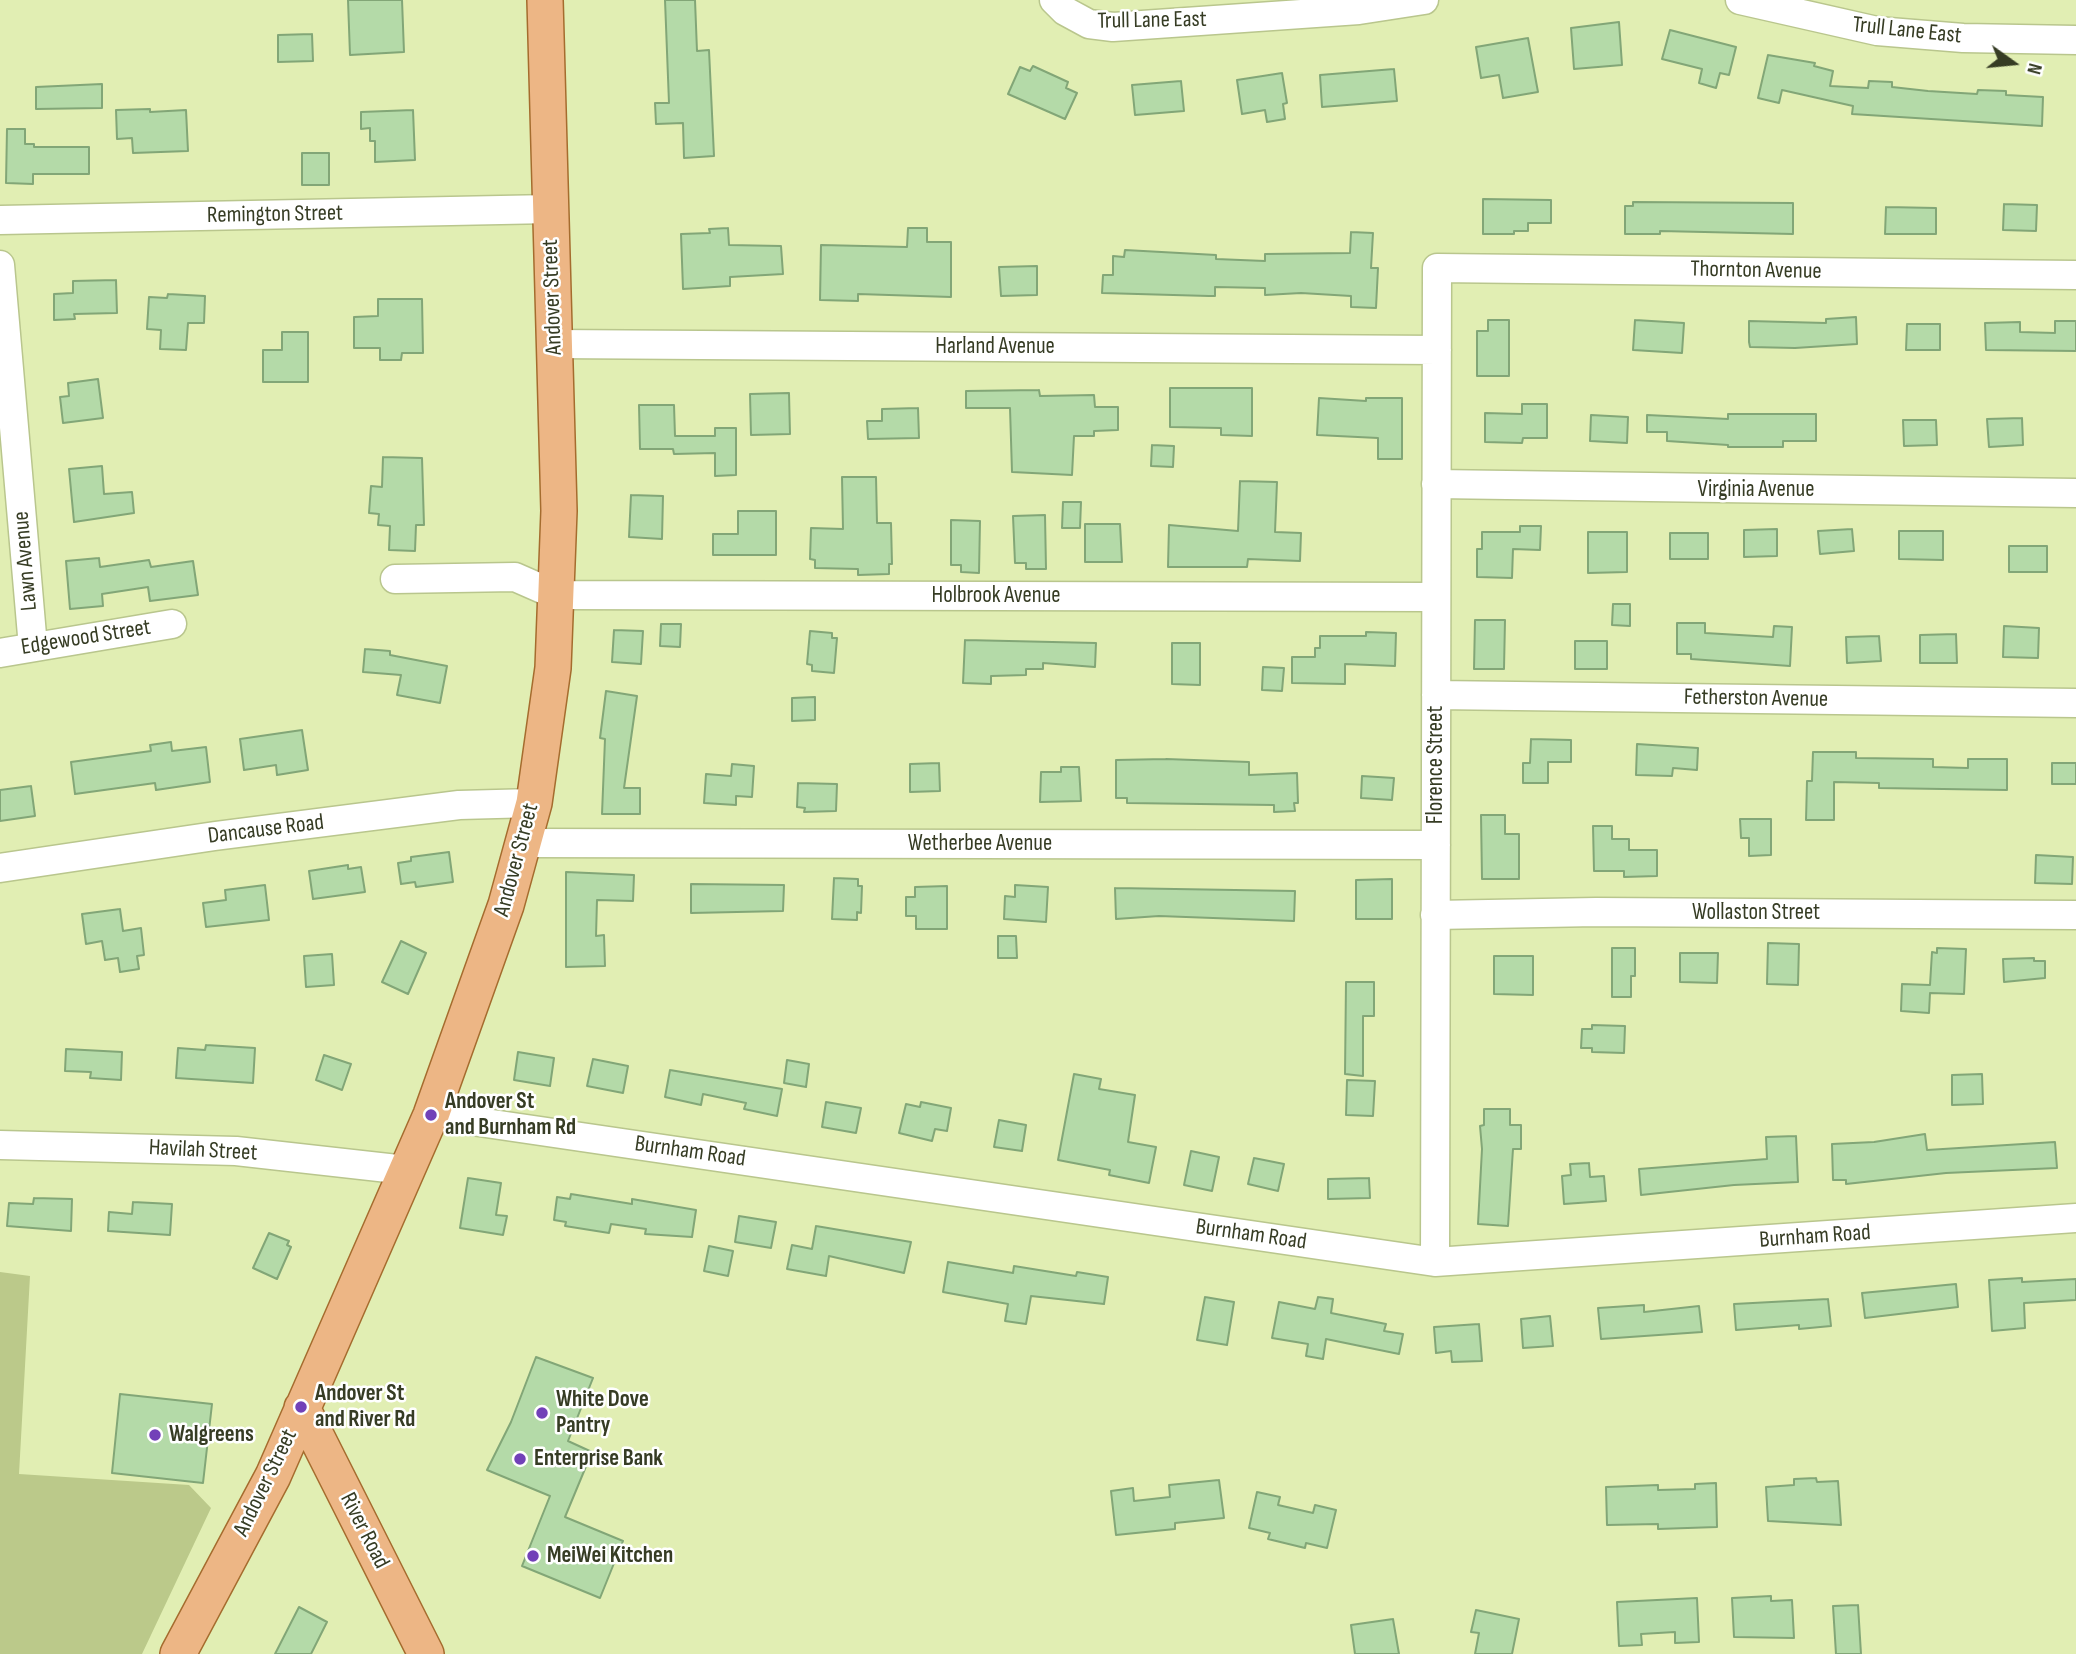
<!DOCTYPE html>
<html>
<head>
<meta charset="utf-8">
<style>
  body { margin:0 }
  #map { position:relative; width:2076px; height:1654px; overflow:hidden; background:#e1eeb3; font-family:"Sofia Sans Condensed",sans-serif }
  canvas { display:block }
  .north { position:absolute; left:1978px; top:28px; width:70px; height:70px; -webkit-text-stroke:5px #fff; paint-order:stroke; rotate:105deg; font-size:19px; font-weight:700; line-height:28px; text-align:center; color:#363c24 }
  .north::after { content:''; display:block; margin:auto; width:24px; height:32px; background:#363c24; clip-path:polygon(50% 0,100% 100%,50% 72%,0 100%) }
</style>
</head>
<body>
<div id="map">
<canvas width="2076" height="1654"></canvas>
<div class="north">N</div>
</div>
<script>
const ctx = document.querySelector('canvas').getContext('2d');
ctx.lineJoin = 'round';
function fill(path, color) {
  ctx.fillStyle = color;
  ctx.fill(path, 'evenodd');
}
function poly(rows) {
  const path = new Path2D();
  for (const r of rows) {
    path.moveTo(r[0], r[1]);
    for (let i = 2; i < r.length; i += 2) path.lineTo(r[i], r[i + 1]);
  }
  return path;
}
function trace(path, color, width, dash) {
  ctx.strokeStyle = color;
  ctx.lineWidth = width;
  ctx.lineCap = dash ? 'butt' : 'round';
  ctx.setLineDash(dash || []);
  ctx.stroke(path);
}
function write(font, color, halo, rows, align = 'center') {
  ctx.font = font + ' "Sofia Sans Condensed",sans-serif';
  ctx.lineWidth = 5;
  ctx.setLineDash([]);
  ctx.textBaseline = 'middle';
  ctx.strokeStyle = halo;
  ctx.fillStyle = color;
  for (const [text, x, y, turn = 0] of rows) {
    ctx.save();
    ctx.translate(x, y);
    ctx.rotate((+turn || 0) * Math.PI / 180);
    ctx.textAlign = isNaN(turn) ? turn : align;
    if (halo) ctx.strokeText(text, 0, 0);
    ctx.fillText(text, 0, 0);
    ctx.restore();
  }
}
const green = poly([
  [0,1272,30,1276,19,1474,189,1485,211,1508,142,1654,0,1654]
]);
const building = poly([
  [348,0,402,0,404,52,350,55,348,0],
  [665,0,695,0,697,51,709,50,714,156,684,158,683,123,656,124,655,103,669,103,665,0],
  [1619,22,1622,65,1574,69,1571,28,1619,22],
  [1670,30,1736,47,1729,75,1720,73,1716,88,1699,83,1702,69,1662,59,1670,30],
  [312,34,313,61,278,62,278,35,312,34],
  [1528,38,1538,92,1503,98,1499,75,1481,78,1476,47,1528,38],
  [1768,55,1815,63,1814,66,1833,71,1830,86,1868,88,1869,81,1892,82,1892,87,1928,91,1977,94,1978,90,2006,91,2006,95,2043,97,2042,126,1852,114,1853,106,1782,90,1779,103,1758,98,1768,55],
  [1033,66,1068,82,1066,88,1077,93,1065,119,1008,94,1020,67,1030,71,1033,66],
  [1394,69,1397,101,1322,107,1320,75,1394,69],
  [1282,73,1287,103,1283,104,1285,119,1267,122,1265,110,1242,114,1237,80,1282,73],
  [1181,81,1184,111,1135,115,1132,85,1181,81],
  [102,84,102,108,36,109,36,87,102,84],
  [150,109,150,112,186,110,188,151,133,153,132,138,117,139,116,110,150,109],
  [413,110,415,160,375,162,375,141,370,141,370,128,361,129,361,112,413,110],
  [7,129,25,129,25,144,34,144,34,147,89,147,89,174,33,174,33,184,6,183,7,129],
  [302,153,329,153,329,185,302,185,302,153],
  [1483,199,1551,200,1551,223,1528,223,1528,231,1514,231,1514,234,1483,234,1483,199],
  [1633,202,1793,203,1793,234,1660,231,1660,234,1625,234,1625,206,1633,206,1633,202],
  [2004,204,2037,205,2036,231,2003,230,2004,204],
  [1886,207,1936,208,1936,234,1885,234,1886,207],
  [728,228,729,245,781,246,783,274,730,277,730,286,683,289,681,234,710,233,709,229,728,228],
  [908,228,927,228,927,242,951,242,951,297,858,294,858,301,820,300,821,245,907,247,908,228],
  [1351,232,1373,233,1371,268,1378,268,1376,308,1351,307,1351,296,1301,293,1265,295,1265,288,1215,287,1215,296,1209,296,1102,293,1103,275,1113,275,1113,256,1124,257,1125,250,1216,255,1216,259,1265,261,1265,254,1350,253,1351,232],
  [1037,266,1037,295,1001,296,999,267,1037,266],
  [116,280,117,313,74,314,75,319,54,320,54,294,73,293,73,281,116,280],
  [168,294,205,296,204,323,188,323,186,350,160,349,161,330,147,329,149,297,167,298,168,294],
  [378,299,422,299,423,353,402,353,401,360,380,360,380,348,354,348,354,317,378,316,378,299],
  [1856,317,1857,344,1795,348,1750,347,1749,342,1749,321,1826,323,1826,319,1856,317],
  [1488,320,1509,320,1509,376,1477,376,1477,331,1488,331,1488,320],
  [1635,320,1684,323,1682,353,1633,350,1635,320],
  [2055,321,2076,321,2076,351,1986,350,1985,323,2020,322,2020,332,2055,333,2055,321],
  [1907,324,1940,324,1940,350,1906,350,1907,324],
  [282,332,308,332,308,382,263,382,263,350,282,350,282,332],
  [98,379,103,418,63,423,60,397,69,396,68,383,98,379],
  [1170,388,1252,388,1252,436,1221,435,1221,428,1170,427,1170,388],
  [1039,390,1040,396,1094,395,1095,407,1118,407,1118,430,1094,431,1094,436,1074,436,1072,475,1012,472,1010,408,966,408,966,391,1039,390],
  [789,393,790,434,751,435,750,394,789,393],
  [1319,398,1366,401,1366,398,1402,398,1402,459,1378,459,1378,438,1317,435,1319,398],
  [1522,404,1547,404,1547,438,1523,438,1522,443,1485,442,1485,413,1522,414,1522,404],
  [639,405,674,405,675,436,715,436,715,428,736,428,736,475,715,476,715,453,674,454,673,449,640,449,639,405],
  [918,408,919,438,868,439,867,421,882,421,882,409,918,408],
  [1728,414,1816,414,1816,441,1783,441,1783,447,1728,447,1728,445,1667,441,1667,432,1647,432,1647,415,1728,419,1728,414],
  [1591,415,1628,417,1627,443,1590,441,1591,415],
  [2022,418,2023,445,1989,447,1987,419,2022,418],
  [1903,420,1936,420,1937,445,1904,446,1903,420],
  [1152,445,1174,446,1173,467,1151,466,1152,445],
  [383,457,422,458,424,525,416,525,415,551,389,550,390,526,378,525,379,514,369,513,371,486,382,487,383,457],
  [102,466,104,494,132,492,134,513,74,522,69,469,102,466],
  [842,477,876,477,877,523,891,523,892,564,889,564,889,574,858,575,858,569,815,568,815,560,810,559,811,528,843,529,842,477],
  [1240,481,1277,482,1275,532,1301,533,1300,561,1248,559,1247,567,1168,567,1169,525,1238,531,1240,481],
  [631,495,663,496,662,539,629,537,631,495],
  [1063,502,1081,502,1080,528,1062,528,1063,502],
  [738,511,776,511,776,555,713,555,713,534,738,534,738,511],
  [1045,515,1046,569,1026,569,1026,563,1015,563,1013,516,1045,515],
  [951,520,980,521,979,573,961,572,961,565,951,565,951,520],
  [1085,524,1120,524,1122,562,1085,562,1085,524],
  [1520,526,1541,526,1540,550,1513,549,1512,578,1477,577,1477,549,1482,549,1482,532,1520,532,1520,526],
  [1777,529,1777,556,1744,557,1744,530,1777,529],
  [1852,529,1854,551,1820,554,1818,531,1852,529],
  [1899,531,1943,531,1943,560,1899,559,1899,531],
  [1588,532,1627,532,1627,572,1588,573,1588,532],
  [1670,533,1708,533,1708,559,1670,559,1670,533],
  [2009,546,2047,546,2047,572,2009,572,2009,546],
  [99,558,100,567,149,560,151,567,193,561,198,595,150,601,148,587,102,594,103,606,70,609,66,561,99,558],
  [1613,604,1630,604,1630,626,1612,625,1613,604],
  [1475,620,1505,620,1504,669,1474,669,1475,620],
  [1677,623,1705,623,1705,633,1773,637,1774,626,1792,627,1790,666,1691,659,1691,654,1677,654,1677,623],
  [661,624,681,624,680,647,660,646,661,624],
  [2004,626,2039,628,2038,658,2003,657,2004,626],
  [614,630,643,631,641,664,612,662,614,630],
  [810,631,832,633,832,638,837,638,834,673,812,671,812,665,807,664,810,631],
  [1366,632,1396,633,1395,666,1345,664,1345,684,1292,683,1292,657,1315,657,1315,648,1320,648,1320,636,1366,636,1366,632],
  [1956,634,1957,663,1920,663,1920,635,1956,634],
  [1879,636,1881,661,1847,663,1846,637,1879,636],
  [965,640,1096,643,1095,667,1043,663,1043,669,1026,669,1026,675,991,676,991,684,963,683,965,640],
  [1575,641,1607,641,1607,669,1575,669,1575,641],
  [1172,643,1200,643,1200,685,1172,684,1172,643],
  [365,649,390,651,390,655,447,666,440,703,397,695,401,675,363,672,365,649],
  [1263,667,1284,668,1282,691,1262,690,1263,667],
  [606,691,637,696,624,788,640,788,640,814,602,814,605,739,600,738,606,691],
  [815,697,815,720,792,721,792,698,815,697],
  [302,730,308,770,277,775,276,765,244,770,240,739,302,730],
  [1531,739,1571,740,1571,762,1548,762,1548,783,1523,783,1523,763,1530,763,1531,739],
  [171,742,172,751,206,747,210,782,156,790,155,783,75,794,71,762,151,751,150,745,171,742],
  [1637,744,1698,748,1697,770,1673,768,1672,776,1636,775,1637,744],
  [1813,752,1856,752,1856,758,1933,759,1933,767,1968,768,1968,759,2007,759,2007,790,1879,788,1879,783,1834,782,1834,820,1806,820,1807,781,1812,781,1813,752],
  [1166,759,1249,762,1249,775,1297,773,1298,803,1294,803,1295,811,1274,812,1274,805,1127,803,1127,798,1116,798,1116,760,1166,759],
  [939,763,940,791,910,792,910,764,939,763],
  [2052,763,2076,763,2076,784,2052,784,2052,763],
  [732,764,754,766,752,797,736,796,736,805,704,803,706,774,731,776,732,764],
  [1061,767,1079,767,1081,801,1040,802,1041,772,1061,772,1061,767],
  [1362,776,1394,778,1392,800,1361,798,1362,776],
  [798,783,837,784,836,811,804,812,805,808,797,807,798,783],
  [31,786,35,816,0,821,0,790,31,786],
  [1481,815,1505,815,1505,834,1519,834,1519,879,1482,879,1481,815],
  [1740,819,1771,819,1771,855,1749,856,1749,838,1741,838,1740,819],
  [1593,826,1612,826,1612,839,1629,839,1629,850,1657,850,1657,876,1624,877,1624,871,1594,871,1593,826],
  [449,852,453,882,416,887,415,882,401,884,398,863,411,861,411,857,449,852],
  [2036,855,2073,857,2072,884,2035,883,2036,855],
  [348,865,348,869,361,867,365,892,313,899,309,871,348,865],
  [566,872,634,875,633,901,597,900,596,936,604,935,605,966,566,967,566,872],
  [834,878,858,879,858,886,862,886,861,913,857,912,857,920,832,919,834,878],
  [1392,879,1392,919,1356,919,1356,880,1392,879],
  [691,884,784,885,783,911,691,913,691,884],
  [265,885,269,920,206,927,203,903,226,900,225,890,265,885],
  [1015,885,1048,887,1046,922,1004,919,1005,896,1015,897,1015,885],
  [947,886,947,929,916,929,916,916,906,916,906,897,915,897,915,887,947,886],
  [1115,888,1295,891,1294,921,1159,916,1116,919,1115,888],
  [120,909,123,931,141,928,144,955,137,956,139,969,120,972,118,958,105,960,102,941,86,944,82,914,120,909],
  [998,936,1016,936,1017,958,998,958,998,936],
  [401,941,426,953,408,994,382,982,401,941],
  [1768,943,1799,944,1798,985,1767,984,1768,943],
  [1612,948,1635,948,1635,976,1631,976,1631,997,1612,997,1612,948],
  [1937,948,1966,949,1964,994,1930,993,1929,1013,1901,1011,1902,984,1930,985,1932,952,1937,953,1937,948],
  [1680,953,1718,953,1717,983,1680,982,1680,953],
  [332,954,334,985,306,987,304,956,332,954],
  [1494,956,1533,956,1533,995,1494,994,1494,956],
  [2034,958,2034,961,2045,961,2045,978,2004,982,2003,959,2034,958],
  [1346,982,1374,982,1374,1016,1363,1016,1363,1076,1345,1074,1346,982],
  [1592,1025,1625,1026,1624,1053,1592,1052,1592,1048,1581,1048,1582,1029,1592,1029,1592,1025],
  [206,1045,255,1048,253,1083,176,1078,178,1048,205,1050,206,1045],
  [66,1049,122,1052,121,1080,90,1078,91,1072,65,1071,66,1049],
  [518,1052,554,1058,550,1086,514,1080,518,1052],
  [324,1055,351,1064,342,1090,316,1080,324,1055],
  [593,1059,628,1066,623,1093,587,1086,593,1059],
  [787,1060,809,1064,806,1087,784,1083,787,1060],
  [670,1070,782,1089,777,1116,744,1109,746,1103,703,1094,701,1105,665,1097,670,1070],
  [1074,1074,1101,1079,1099,1089,1135,1095,1128,1142,1156,1147,1149,1183,1109,1175,1110,1170,1058,1160,1074,1074],
  [1982,1074,1983,1104,1952,1105,1952,1075,1982,1074],
  [1347,1080,1375,1081,1373,1116,1346,1115,1347,1080],
  [826,1102,861,1108,856,1133,822,1127,826,1102],
  [921,1102,951,1108,947,1131,935,1129,932,1141,899,1133,906,1104,920,1107,921,1102],
  [1484,1109,1510,1109,1510,1125,1521,1125,1521,1149,1513,1149,1508,1226,1478,1224,1482,1149,1480,1126,1484,1125,1484,1109],
  [999,1120,1026,1125,1022,1151,994,1147,999,1120],
  [1925,1134,1927,1150,2055,1142,2057,1168,1946,1173,1846,1184,1846,1180,1833,1180,1832,1144,1874,1142,1925,1134],
  [1796,1136,1798,1182,1734,1185,1641,1195,1639,1169,1767,1159,1766,1137,1796,1136],
  [1191,1151,1219,1157,1212,1191,1184,1185,1191,1151],
  [1254,1158,1284,1164,1278,1191,1248,1184,1254,1158],
  [1589,1163,1590,1177,1604,1176,1606,1201,1564,1204,1562,1176,1571,1175,1570,1164,1589,1163],
  [468,1178,501,1183,496,1215,507,1216,503,1235,460,1228,468,1178],
  [1369,1178,1370,1198,1328,1199,1328,1179,1369,1178],
  [571,1194,632,1204,632,1199,696,1210,692,1237,645,1234,646,1229,611,1224,609,1233,565,1226,566,1222,554,1220,557,1197,570,1199,571,1194],
  [34,1198,72,1199,71,1231,7,1226,9,1203,33,1204,34,1198],
  [133,1202,172,1204,170,1235,108,1231,109,1212,132,1214,133,1202],
  [739,1216,776,1222,771,1248,735,1242,739,1216],
  [816,1226,911,1242,904,1273,829,1256,826,1276,787,1269,792,1245,812,1249,816,1226],
  [269,1233,289,1241,287,1245,291,1247,277,1279,253,1268,269,1233],
  [709,1246,733,1251,728,1276,704,1271,709,1246],
  [948,1262,1013,1273,1014,1266,1076,1276,1077,1272,1108,1277,1104,1304,1031,1296,1026,1324,1005,1321,1008,1304,943,1292,948,1262],
  [2022,1278,2022,1282,2076,1279,2076,1300,2024,1303,2025,1328,1992,1331,1989,1280,2022,1278],
  [1956,1284,1958,1307,1865,1318,1862,1293,1956,1284],
  [1205,1297,1234,1302,1227,1345,1197,1340,1205,1297],
  [1318,1297,1333,1299,1331,1313,1386,1324,1384,1331,1403,1334,1399,1354,1326,1339,1323,1359,1306,1356,1308,1344,1272,1338,1279,1302,1315,1309,1318,1297],
  [1828,1299,1831,1326,1799,1329,1799,1325,1736,1330,1734,1304,1828,1299],
  [1644,1305,1644,1312,1699,1306,1702,1332,1601,1339,1598,1308,1644,1305],
  [1550,1316,1553,1346,1523,1348,1521,1319,1550,1316],
  [1479,1324,1482,1361,1452,1362,1451,1351,1436,1353,1434,1327,1479,1324],
  [536,1357,593,1378,568,1441,592,1452,565,1517,623,1541,600,1598,522,1566,550,1496,487,1470,511,1422,536,1357],
  [120,1394,212,1404,203,1483,112,1473,120,1394],
  [1816,1478,1817,1482,1838,1481,1841,1525,1768,1521,1766,1487,1794,1485,1794,1479,1816,1478],
  [1219,1480,1224,1518,1175,1523,1175,1529,1116,1535,1111,1491,1133,1488,1134,1501,1170,1497,1169,1485,1219,1480],
  [1716,1483,1717,1527,1658,1529,1658,1524,1607,1525,1606,1487,1658,1485,1658,1490,1695,1489,1695,1484,1716,1483],
  [1257,1492,1280,1497,1278,1505,1313,1513,1315,1505,1336,1510,1327,1548,1306,1543,1305,1548,1268,1539,1270,1533,1249,1528,1257,1492],
  [1771,1596,1771,1601,1792,1600,1794,1638,1734,1637,1732,1598,1771,1596],
  [1697,1598,1699,1642,1675,1643,1675,1632,1641,1634,1642,1645,1619,1646,1617,1602,1697,1598],
  [1858,1605,1861,1654,1836,1654,1833,1606,1858,1605],
  [299,1607,327,1622,311,1654,275,1654,299,1607],
  [1476,1610,1519,1619,1512,1654,1475,1654,1479,1633,1471,1632,1476,1610],
  [1393,1619,1399,1654,1355,1654,1351,1625,1393,1619]
]);
const minor = poly([
  [1054,0,1065,11,1089,24,1113,27,1359,10,1424,0],
  [1740,0,1877,31,1963,38,2076,40],
  [0,220,551,209],
  [0,265,33,647],
  [554,344,1437,350],
  [1436,484,2076,493],
  [395,579,515,577,556,595,1436,597],
  [0,653,172,624],
  [1436,695,2076,703],
  [525,843,1436,845],
  [0,868,215,836,459,805,534,803],
  [1435,915,1596,912,2076,915],
  [431,1115,1435,1262,2076,1218],
  [0,1145,236,1151,406,1170],
  [1435,1262,1437,268,2076,275]
]);
const major = poly([
  [302,1408,426,1654],
  [178,1654,273,1476,431,1115,506,905,534,803,553,668,559,511,545,0]
]);
const markers = [
  [431,1115,7,"#7241b8"],
  [301,1407,7,"#7241b8"],
  [542,1413,7,"#7241b8"],
  [155,1435,7,"#7241b8"],
  [520,1459,7,"#7241b8"],
  [533,1556,7,"#7241b8"]
];
const streetNames = [
  ["Trull Lane East",1152,21,-1],
  ["Trull Lane East",1907,31,6],
  ["Remington Street",275,215,-1],
  ["Thornton Avenue",1756,271,1],
  ["Andover Street",553,297,-92],
  ["Harland Avenue",995,347],
  ["Virginia Avenue",1756,490],
  ["Lawn Avenue",26,561,-95],
  ["Holbrook Avenue",996,596],
  ["Edgewood Street",86,638,-9],
  ["Fetherston Avenue",1756,699,1],
  ["Florence Street",1436,765,-90],
  ["Dancause Road",266,830,-7],
  ["Wetherbee Avenue",980,844],
  ["Andover Street",517,860,-75],
  ["Wollaston Street",1756,913],
  ["Havilah Street",203,1151,3],
  ["Burnham Road",690,1152,8],
  ["Burnham Road",1251,1235,8],
  ["Burnham Road",1815,1237,-4],
  ["Andover Street",266,1483,-64],
  ["River Road",364,1531,63]
];
const poiNames = [
  ["Andover St",445,1102],
  ["and Burnham Rd",445,1128],
  ["Andover St",315,1394],
  ["and River Rd",315,1420],
  ["White Dove",556,1400],
  ["Pantry",556,1426],
  ["Walgreens",169,1435],
  ["Enterprise Bank",534,1459],
  ["MeiWei Kitchen",547,1556]
];
fill(green, '#bbc98a');
fill(building, '#b4daa8');
trace(building, '#82a677', 2);
trace(minor, '#b9c68d', 31);
trace(major, '#a56c2e', 38);
trace(minor, '#fff', 28);
trace(major, '#edb685', 35);
for (const [x, y, r, color] of markers) {
  const dot = new Path2D();
  dot.arc(x, y, r, 0, 2 * Math.PI);
  ctx.fillStyle = color;
  ctx.fill(dot);
  trace(dot, '#fff', 2.5);
}
write('23px', '#363c24', '#fff', streetNames);
write('bold 23px', '#363c24', '#fff', poiNames, 'left');
</script>
</body>
</html>
